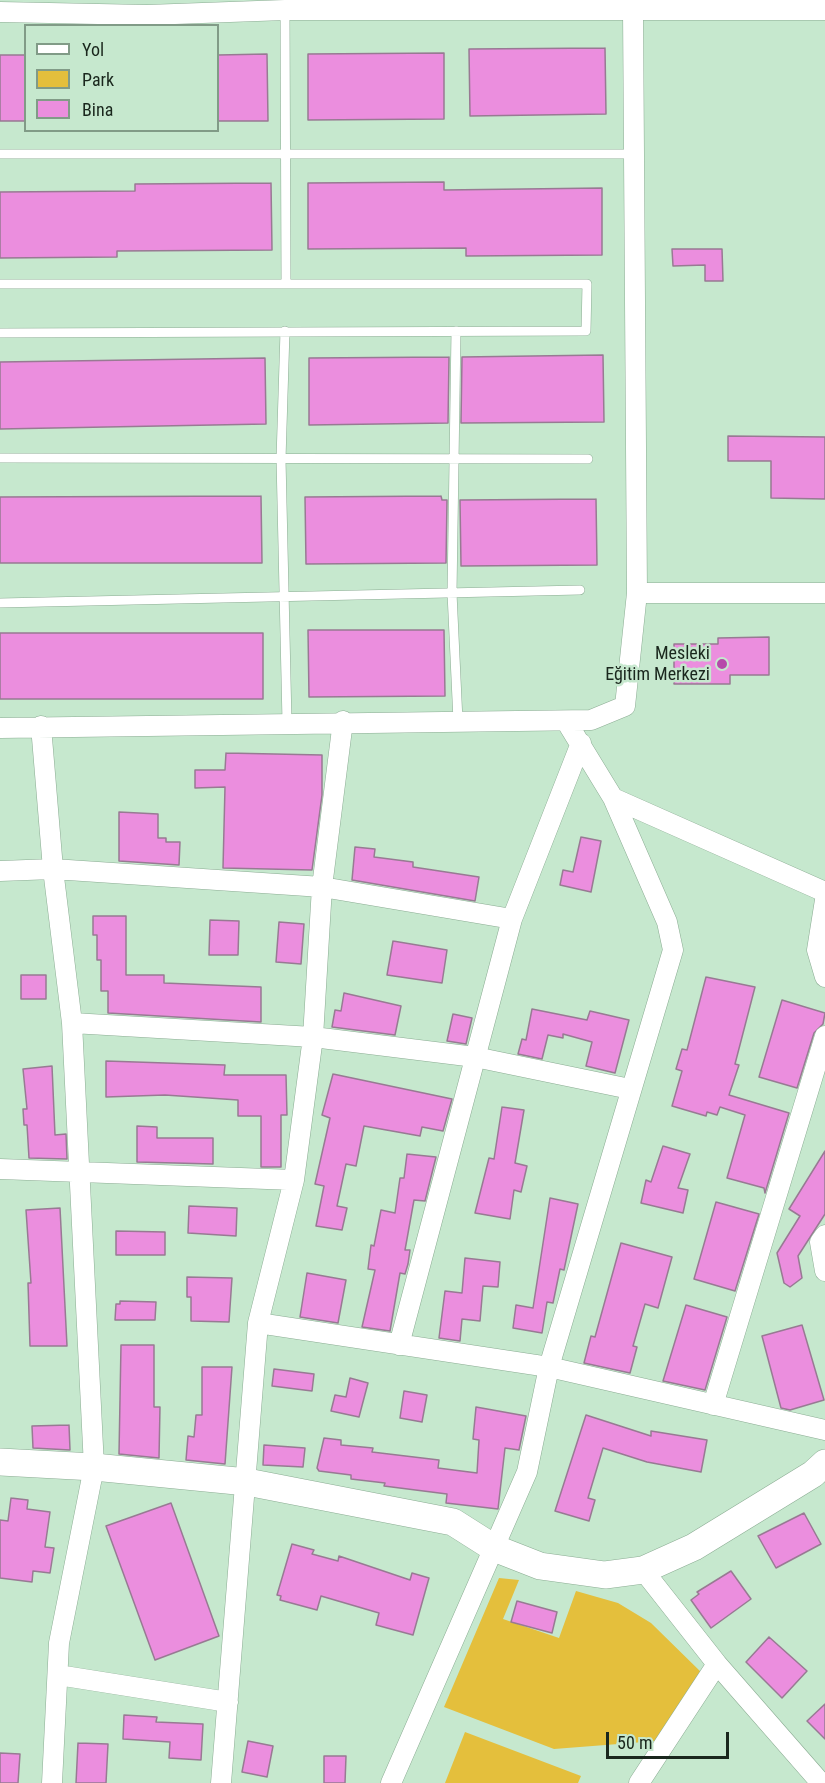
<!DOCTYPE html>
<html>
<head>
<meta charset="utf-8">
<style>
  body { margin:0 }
  #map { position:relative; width:825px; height:1783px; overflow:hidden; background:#c6e8ce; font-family:"Roboto Condensed",sans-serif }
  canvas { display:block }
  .legend { position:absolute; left:24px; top:24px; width:195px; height:108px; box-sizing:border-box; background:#c6e8ce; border:2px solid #819b87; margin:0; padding:8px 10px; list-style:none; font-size:18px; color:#1a271d }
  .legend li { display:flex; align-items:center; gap:12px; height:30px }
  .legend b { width:30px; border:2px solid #819b87 }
  .scale { position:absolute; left:606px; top:1732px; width:123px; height:27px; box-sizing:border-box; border:3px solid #1a271d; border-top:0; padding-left:8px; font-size:18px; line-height:21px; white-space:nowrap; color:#1a271d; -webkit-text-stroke:4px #c6e8ce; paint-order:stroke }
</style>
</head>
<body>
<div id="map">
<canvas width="825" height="1783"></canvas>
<ul class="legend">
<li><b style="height:8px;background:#fff"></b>Yol</li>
<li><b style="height:16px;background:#e4bf3c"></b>Park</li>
<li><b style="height:16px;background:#eb8ede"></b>Bina</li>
</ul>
<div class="scale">50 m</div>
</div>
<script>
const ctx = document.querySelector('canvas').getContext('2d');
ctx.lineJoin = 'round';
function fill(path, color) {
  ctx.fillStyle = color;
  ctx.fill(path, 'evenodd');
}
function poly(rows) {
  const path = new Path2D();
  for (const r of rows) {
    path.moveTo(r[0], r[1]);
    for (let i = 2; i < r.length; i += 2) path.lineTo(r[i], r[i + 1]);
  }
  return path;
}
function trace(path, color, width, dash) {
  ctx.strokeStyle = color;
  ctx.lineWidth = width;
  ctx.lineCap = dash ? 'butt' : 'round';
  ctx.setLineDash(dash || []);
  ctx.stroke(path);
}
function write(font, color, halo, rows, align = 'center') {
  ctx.font = font + ' "Roboto Condensed",sans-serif';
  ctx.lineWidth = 5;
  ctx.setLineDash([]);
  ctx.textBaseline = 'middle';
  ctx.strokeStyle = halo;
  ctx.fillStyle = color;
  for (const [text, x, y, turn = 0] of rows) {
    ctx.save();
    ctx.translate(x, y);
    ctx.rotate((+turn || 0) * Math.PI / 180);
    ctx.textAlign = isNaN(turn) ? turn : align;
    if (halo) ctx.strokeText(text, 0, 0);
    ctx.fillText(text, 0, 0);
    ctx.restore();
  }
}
const green = poly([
  [499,1578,519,1580,503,1619,559,1638,576,1591,618,1603,651,1623,704,1675,657,1741,554,1749,444,1707],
  [465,1732,581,1776,578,1783,445,1783]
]);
const building = poly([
  [605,48,606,114,470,116,469,49,605,48],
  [444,53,444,119,308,120,308,54,444,53],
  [267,54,268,121,218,121,218,55,267,54],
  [0,55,26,55,26,121,0,121,0,55],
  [444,182,444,190,602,188,602,255,466,256,466,248,308,249,308,183,444,182],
  [271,183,272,250,117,251,117,257,0,258,0,192,135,191,135,184,271,183],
  [672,249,722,249,723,281,705,281,705,265,673,266,672,249],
  [603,355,604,422,461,423,462,357,603,355],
  [449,357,448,423,309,425,309,358,449,357],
  [265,358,266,424,0,429,0,362,265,358],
  [728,436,825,437,825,499,771,498,771,461,728,461,728,436],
  [261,496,262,563,0,563,0,497,261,496],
  [441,496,442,500,447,500,446,563,306,564,305,497,441,496],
  [596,499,597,565,461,566,460,500,596,499],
  [308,630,444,630,445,696,309,697,308,630],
  [0,633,263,633,263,699,0,699,0,633],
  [769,637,769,675,730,675,730,684,674,684,674,644,718,644,718,638,769,637],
  [226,753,322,755,322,795,312,870,223,868,225,787,195,788,195,770,225,770,226,753],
  [119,812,158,814,158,838,166,838,166,842,180,842,179,865,119,861,119,812],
  [581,837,601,841,591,892,560,885,563,870,573,872,581,837],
  [355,847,375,849,374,857,413,862,413,867,479,877,475,901,352,880,355,847],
  [93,916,126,916,126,975,164,975,164,983,261,987,261,1022,108,1013,108,991,101,991,101,960,97,960,97,935,93,935,93,916],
  [210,920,239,921,238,955,209,955,210,920],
  [279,922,304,924,301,964,276,962,279,922],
  [393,941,447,950,442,983,387,975,393,941],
  [21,975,46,975,46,999,21,999,21,975],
  [706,977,755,987,735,1064,739,1065,729,1095,789,1113,765,1193,764,1188,727,1178,745,1115,720,1107,717,1115,707,1112,706,1116,672,1106,682,1071,676,1069,682,1049,687,1050,706,977],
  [344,993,401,1006,395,1035,332,1027,335,1010,341,1011,344,993],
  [782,1000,825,1013,823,1024,814,1033,797,1088,759,1077,782,1000],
  [532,1009,587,1020,590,1011,629,1020,615,1073,586,1066,592,1042,563,1034,563,1038,548,1035,542,1059,518,1054,522,1039,526,1040,532,1009],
  [453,1014,472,1018,466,1044,447,1041,453,1014],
  [106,1061,225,1065,224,1075,286,1075,287,1115,281,1115,281,1167,261,1167,261,1116,238,1116,238,1100,165,1095,106,1097,106,1061],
  [52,1066,55,1135,66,1134,67,1159,29,1158,27,1125,24,1125,23,1109,27,1109,23,1069,52,1066],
  [333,1074,452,1099,443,1131,422,1127,420,1136,364,1126,356,1166,346,1164,337,1206,347,1208,342,1230,316,1226,324,1186,315,1184,330,1118,322,1115,333,1074],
  [502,1107,524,1110,515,1163,527,1166,521,1192,514,1190,510,1219,475,1213,489,1158,494,1159,502,1107],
  [137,1126,157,1127,157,1138,213,1138,213,1164,137,1162,137,1126],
  [663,1146,690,1154,678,1188,688,1190,683,1213,641,1203,646,1180,651,1182,663,1146],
  [825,1151,825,1214,798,1256,802,1278,790,1287,784,1283,777,1253,800,1216,789,1209,825,1151],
  [407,1154,436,1157,425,1201,414,1200,405,1250,410,1250,408,1264,405,1274,400,1273,390,1331,362,1327,375,1270,368,1269,371,1245,374,1246,381,1210,395,1213,400,1178,404,1178,407,1154],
  [550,1198,578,1204,564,1270,560,1269,553,1303,547,1302,542,1333,513,1328,516,1305,533,1308,550,1198],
  [716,1202,759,1214,735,1291,694,1279,716,1202],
  [189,1206,237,1208,236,1236,188,1233,189,1206],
  [60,1208,67,1346,30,1346,28,1283,31,1283,26,1210,60,1208],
  [116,1231,165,1232,165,1255,116,1255,116,1231],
  [621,1243,672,1257,658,1308,645,1304,633,1346,637,1347,630,1373,584,1363,591,1336,595,1337,621,1243],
  [465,1258,500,1262,498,1287,483,1286,480,1321,462,1319,460,1341,439,1338,445,1291,462,1293,465,1258],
  [307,1273,346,1280,338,1323,300,1317,307,1273],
  [187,1277,232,1278,229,1322,191,1321,191,1297,187,1297,187,1277],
  [120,1301,156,1302,155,1320,115,1320,116,1304,120,1304,120,1301],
  [686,1305,727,1317,705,1390,663,1381,686,1305],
  [802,1325,824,1400,790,1410,781,1408,762,1336,802,1325],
  [121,1345,154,1345,154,1407,160,1407,159,1458,119,1454,121,1345],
  [202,1367,232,1367,225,1464,186,1460,188,1436,194,1437,196,1415,202,1415,202,1367],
  [274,1369,314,1374,312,1391,272,1386,274,1369],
  [350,1378,368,1383,359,1417,331,1411,335,1395,346,1397,350,1378],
  [404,1391,427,1395,422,1422,400,1418,404,1391],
  [476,1407,526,1416,519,1450,505,1448,498,1509,446,1503,447,1494,384,1486,385,1483,351,1479,351,1475,319,1471,317,1468,324,1438,341,1440,341,1445,373,1448,372,1452,439,1460,438,1468,477,1473,479,1440,473,1439,476,1407],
  [586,1415,651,1436,651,1431,707,1440,701,1472,647,1462,603,1448,588,1498,595,1500,589,1521,555,1511,586,1415],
  [69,1425,70,1450,33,1448,32,1426,69,1425],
  [264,1445,305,1448,303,1467,263,1465,264,1445],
  [11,1498,28,1500,27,1509,50,1512,45,1547,54,1548,50,1573,33,1571,32,1582,0,1578,0,1520,8,1521,11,1498],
  [171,1503,219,1636,155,1660,106,1526,171,1503],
  [804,1513,821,1544,776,1568,758,1536,804,1513],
  [292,1544,314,1550,312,1554,338,1561,339,1556,410,1580,412,1573,429,1578,413,1635,376,1625,379,1613,321,1596,317,1610,280,1600,281,1596,277,1595,292,1544],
  [731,1571,751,1599,711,1628,691,1600,699,1594,697,1592,731,1571],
  [517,1601,557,1612,552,1633,511,1622,517,1601],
  [769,1637,807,1671,782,1698,746,1662,769,1637],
  [825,1704,825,1739,807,1721,825,1704],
  [124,1715,157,1717,156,1722,203,1724,201,1760,169,1758,170,1742,123,1739,124,1715],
  [248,1741,273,1746,267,1777,242,1772,248,1741],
  [78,1743,108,1744,106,1783,76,1783,78,1743],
  [0,1753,20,1754,18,1783,0,1783,0,1753],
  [324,1756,346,1756,345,1783,324,1783,324,1756]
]);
const lane = poly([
  [285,10,286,284],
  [0,154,634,154],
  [0,284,587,284,586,331,0,333],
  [285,331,281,459,287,722],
  [456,331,452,593,458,721],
  [0,458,588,459],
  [0,603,580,590]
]);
const street = poly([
  [0,12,147,15,285,10,825,10],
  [637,593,825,593],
  [41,726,53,869,72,1023,94,1467,59,1643,52,1783],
  [0,728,591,720,625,706,637,593,633,9],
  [613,798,825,892],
  [0,871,53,869,322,887,512,919],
  [825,900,817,950,825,977],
  [72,1023,313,1037,475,1057,630,1089],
  [0,1169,294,1180],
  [825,1235,820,1242,825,1271],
  [258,1323,549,1367,825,1430],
  [399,1345,512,919,581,743],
  [713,1405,825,1036],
  [643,1570,717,1664,821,1783],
  [58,1675,228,1702],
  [221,1783,258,1323,294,1180,313,1037,322,887,343,721],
  [391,1783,527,1472,549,1367,673,950,667,922,613,798,566,721],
  [639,1783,717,1664]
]);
const secondary = poly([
  [0,1462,94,1467,247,1482,453,1522,494,1548,540,1566,605,1575,643,1570,694,1547,813,1474,825,1463]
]);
const markers = [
  [722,664,6,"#b64aaa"]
];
const poiNames = [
  ["Mesleki",710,654],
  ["Eğitim Merkezi",710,675]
];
fill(green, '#e4bf3c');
fill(building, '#eb8ede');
trace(building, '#987a93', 1.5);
trace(lane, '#8bac93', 10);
trace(street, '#8bac93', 21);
trace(secondary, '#8bac93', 28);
trace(lane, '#fff', 9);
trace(street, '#fff', 20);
trace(secondary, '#fff', 27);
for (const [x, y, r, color] of markers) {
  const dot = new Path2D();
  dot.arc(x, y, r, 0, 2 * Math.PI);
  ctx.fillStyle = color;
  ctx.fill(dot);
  trace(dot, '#c6e8ce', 2);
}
write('18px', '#1a271d', '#c6e8ce', poiNames, 'right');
</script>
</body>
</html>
